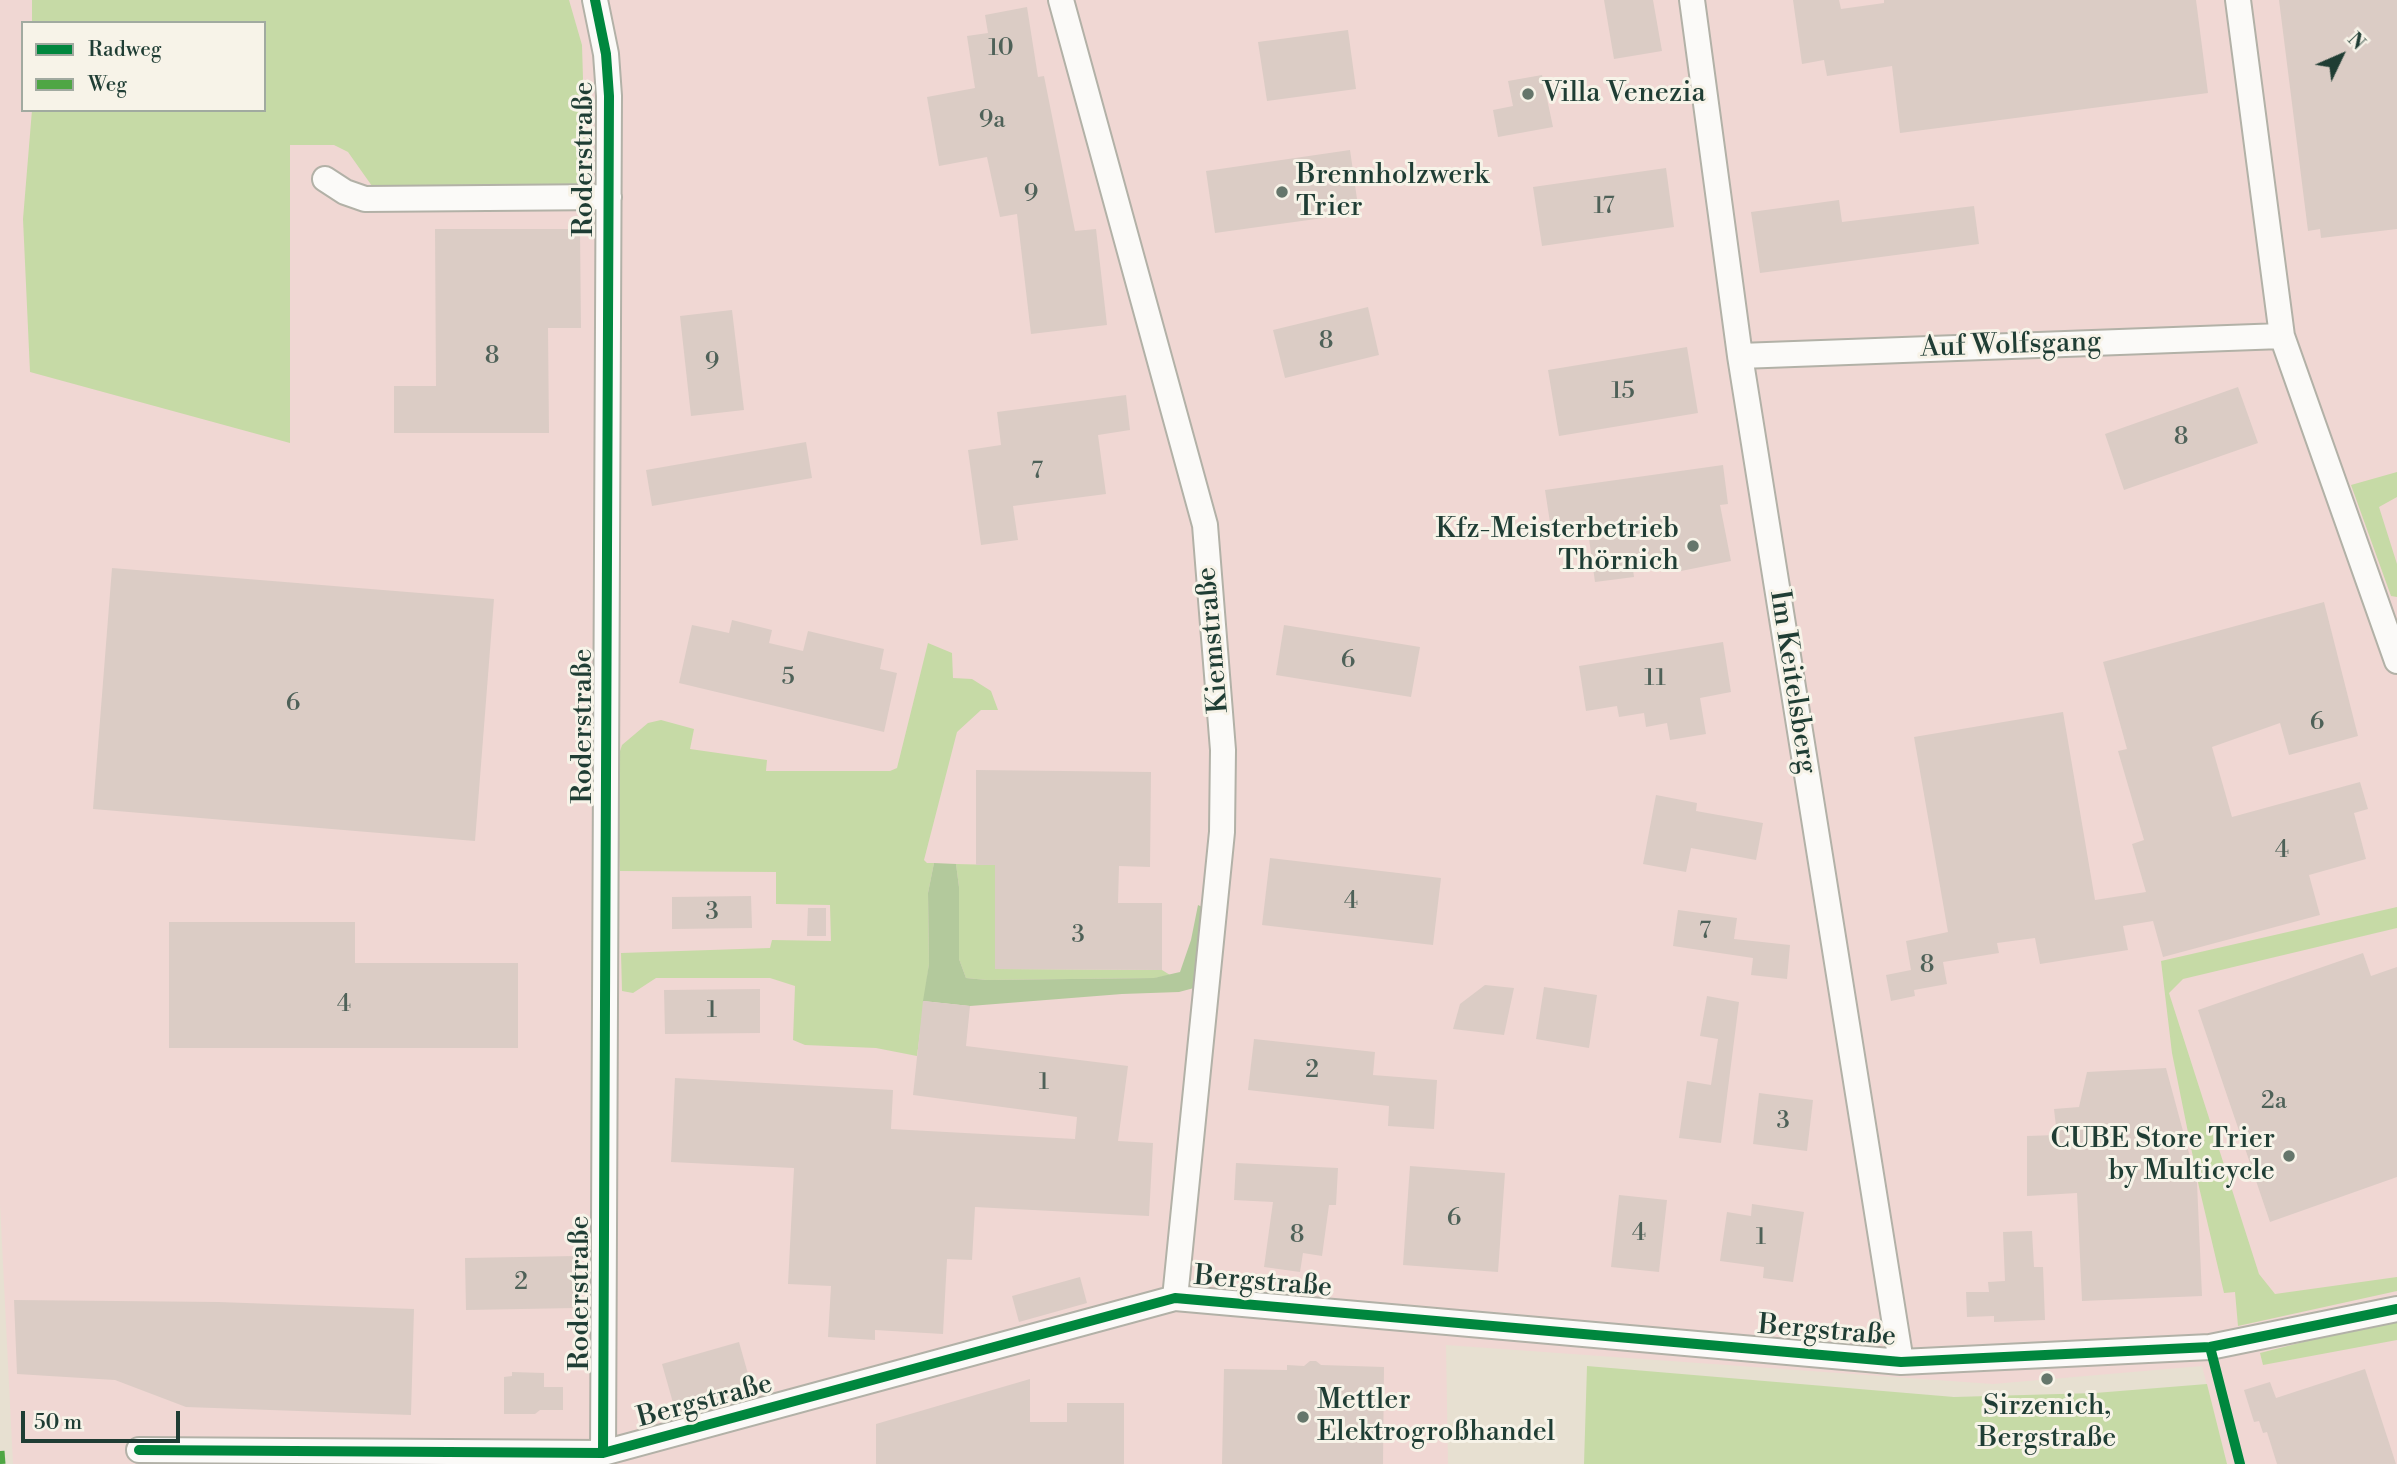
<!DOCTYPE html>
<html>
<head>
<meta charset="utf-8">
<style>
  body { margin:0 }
  #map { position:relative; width:2397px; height:1464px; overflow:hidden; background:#e7e0d1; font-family:"Libre Bodoni",serif }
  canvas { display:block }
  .legend { position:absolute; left:21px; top:21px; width:245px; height:91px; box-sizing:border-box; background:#f7f3e8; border:2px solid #a1aaa0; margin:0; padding:9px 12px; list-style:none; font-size:21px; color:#1f3d34 }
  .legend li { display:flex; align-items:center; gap:14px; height:35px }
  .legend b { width:35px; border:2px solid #a1aaa0 }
  .north { position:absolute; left:2306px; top:21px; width:70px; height:70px; -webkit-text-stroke:5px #f7f3e8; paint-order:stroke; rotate:46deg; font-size:19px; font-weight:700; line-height:28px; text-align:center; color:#1f3d34 }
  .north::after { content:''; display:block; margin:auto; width:24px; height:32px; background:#1f3d34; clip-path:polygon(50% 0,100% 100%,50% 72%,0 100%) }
  .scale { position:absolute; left:21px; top:1411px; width:159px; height:32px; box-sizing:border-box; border:4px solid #1f3d34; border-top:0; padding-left:9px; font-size:21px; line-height:24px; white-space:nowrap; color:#1f3d34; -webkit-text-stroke:5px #f7f3e8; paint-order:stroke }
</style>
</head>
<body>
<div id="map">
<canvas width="2397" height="1464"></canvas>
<ul class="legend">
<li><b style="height:9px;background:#00873e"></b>Radweg</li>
<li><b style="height:9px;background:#4fa644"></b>Weg</li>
</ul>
<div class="north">N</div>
<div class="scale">50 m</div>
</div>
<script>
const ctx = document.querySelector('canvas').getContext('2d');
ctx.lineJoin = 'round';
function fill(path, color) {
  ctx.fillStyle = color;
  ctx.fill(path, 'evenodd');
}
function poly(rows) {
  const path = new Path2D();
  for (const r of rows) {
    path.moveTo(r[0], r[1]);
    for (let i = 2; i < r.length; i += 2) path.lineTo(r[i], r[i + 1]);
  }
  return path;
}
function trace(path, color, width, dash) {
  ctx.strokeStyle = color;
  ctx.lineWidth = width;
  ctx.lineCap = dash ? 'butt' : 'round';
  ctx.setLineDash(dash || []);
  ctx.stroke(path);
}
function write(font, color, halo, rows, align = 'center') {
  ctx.font = font + ' "Libre Bodoni",serif';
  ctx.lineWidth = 6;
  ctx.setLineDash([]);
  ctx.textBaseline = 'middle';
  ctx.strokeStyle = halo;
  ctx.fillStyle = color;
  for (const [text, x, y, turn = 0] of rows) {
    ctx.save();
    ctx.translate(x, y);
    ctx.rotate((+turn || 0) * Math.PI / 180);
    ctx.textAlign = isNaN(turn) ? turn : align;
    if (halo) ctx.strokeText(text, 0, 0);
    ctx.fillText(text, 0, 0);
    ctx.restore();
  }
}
const built = poly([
  [0,0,2397,0,2397,1464,2227,1464,2202,1366,1993,1384,1446,1345,1448,1464,13,1464,0,1204],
  [23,23,264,23,264,110,23,110]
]);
const green = poly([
  [32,0,569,0,582,45,586,179,575,188,384,189,372,186,348,152,334,145,290,145,290,443,30,372,23,219,32,110,264,110,264,23,32,23],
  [2397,472,2397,497,2379,507,2397,564,2397,597,2391,596,2351,485],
  [928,643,952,653,953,678,972,679,991,691,998,710,981,710,957,732,924,860,927,863,934,863,928,893,929,964,917,1056,876,1048,805,1045,793,1040,795,986,770,978,656,978,633,993,622,991,621,953,770,948,772,940,831,941,830,905,776,904,776,872,620,871,616,763,622,745,648,723,661,720,694,729,690,749,767,760,766,771,890,771,897,768],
  [956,864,995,865,995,969,1162,970,1170,975,1155,978,987,980,966,978,959,959,959,887],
  [2397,907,2397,928,2183,979,2169,993,2259,1274,2275,1294,2397,1277,2397,1291,2238,1326,2235,1292,2224,1293,2199,1187,2172,1053,2161,961],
  [2397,1318,2397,1340,2263,1365,2260,1353],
  [1587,1366,1954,1397,2095,1393,2207,1384,2227,1464,1584,1464]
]);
const forest = poly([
  [934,863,956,864,959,887,959,959,966,978,987,980,1154,978,1180,972,1191,940,1198,905,1204,908,1194,988,1179,992,1122,994,970,1006,923,1001,929,964,928,893]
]);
const building = poly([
  [1604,0,1653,0,1662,51,1614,59],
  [1793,0,1839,0,1841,9,1884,3,1884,0,2196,0,2208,93,1900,133,1892,66,1827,76,1824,60,1802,64],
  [2279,0,2397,0,2397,229,2321,238,2320,229,2308,231],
  [1027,7,1038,77,1044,76,1075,231,1096,229,1107,325,1031,334,1017,214,1000,217,987,157,939,166,927,97,975,88,967,36,988,33,985,15],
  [1348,30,1356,89,1267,101,1258,42],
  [1542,75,1553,127,1498,137,1493,110,1513,106,1508,81],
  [1350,150,1359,213,1215,233,1206,171],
  [1666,168,1674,227,1542,246,1533,187],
  [1839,200,1842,222,1974,206,1979,244,1760,273,1751,212],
  [435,229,580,229,581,328,548,328,549,433,394,433,394,386,436,386],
  [1368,307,1379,355,1285,378,1273,330],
  [732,310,744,410,691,416,680,316],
  [1687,347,1698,413,1559,436,1548,370],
  [2238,387,2258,443,2124,490,2105,434],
  [1126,395,1130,430,1098,435,1106,494,1013,506,1018,540,981,545,968,450,1001,445,997,412],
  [806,442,812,478,652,506,646,470],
  [1723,465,1728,504,1720,505,1731,561,1676,572,1675,565,1633,570,1634,577,1595,582,1587,524,1551,529,1545,490],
  [112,568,494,599,475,841,93,809],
  [2324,602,2358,736,2289,755,2280,723,2212,747,2232,817,2360,782,2368,809,2354,813,2366,859,2309,875,2320,915,2163,957,2153,921,2123,926,2128,950,2040,964,2035,938,1997,943,1999,953,1943,962,1947,984,1914,990,1915,996,1891,1001,1886,975,1911,970,1906,941,1948,932,1914,737,2063,712,2095,900,2146,892,2132,844,2144,840,2118,751,2127,749,2103,662],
  [732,620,772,630,769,643,803,651,808,631,884,649,880,669,897,673,884,732,679,683,692,625,729,633],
  [1284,625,1420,647,1411,697,1276,675],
  [1723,642,1731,692,1700,698,1706,734,1670,740,1667,723,1646,727,1644,713,1619,717,1617,706,1586,711,1579,666],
  [976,770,1151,772,1150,867,1119,866,1118,903,1162,903,1162,970,995,969,995,865,976,865],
  [1656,795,1697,803,1696,811,1763,823,1756,860,1691,848,1686,872,1643,864],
  [1270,858,1441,878,1433,945,1262,925],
  [751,896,752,928,672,929,672,897],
  [808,908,826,908,826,936,807,936],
  [1678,910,1737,918,1734,939,1790,945,1787,979,1751,975,1753,958,1673,946],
  [169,922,355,922,355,963,518,963,518,1048,169,1048],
  [2363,953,2371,976,2397,967,2397,1177,2270,1222,2198,1010],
  [1485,985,1514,988,1504,1035,1453,1029,1460,1004],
  [1544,987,1597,995,1589,1048,1536,1039],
  [760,989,760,1033,665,1034,664,990],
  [1707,996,1739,1002,1721,1143,1679,1138,1687,1081,1711,1085,1718,1039,1700,1036],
  [923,1001,970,1006,966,1046,1128,1066,1118,1141,1153,1143,1149,1216,975,1207,972,1260,947,1259,943,1334,875,1330,875,1340,828,1337,831,1286,788,1284,794,1168,671,1162,675,1078,893,1090,891,1129,1075,1139,1077,1117,913,1095],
  [1254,1039,1375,1052,1373,1075,1437,1080,1434,1129,1388,1126,1389,1106,1248,1090],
  [2166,1068,2197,1183,2202,1296,2082,1301,2077,1193,2027,1196,2027,1136,2057,1135,2054,1109,2079,1107,2087,1072],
  [1759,1093,1813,1100,1807,1151,1753,1144],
  [1236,1163,1338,1168,1336,1205,1329,1205,1322,1256,1303,1253,1300,1272,1264,1267,1273,1202,1234,1200],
  [1410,1166,1505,1173,1498,1272,1403,1265],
  [1619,1195,1667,1200,1659,1272,1611,1267],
  [1752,1204,1804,1212,1793,1282,1763,1278,1764,1267,1720,1261,1727,1212,1751,1216],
  [2032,1231,2034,1267,2043,1267,2045,1320,1994,1322,1994,1316,1967,1317,1966,1292,1989,1292,1988,1282,2005,1281,2003,1232],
  [575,1256,576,1308,466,1310,465,1258],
  [1080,1277,1087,1303,1019,1322,1012,1296],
  [14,1300,218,1302,414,1309,411,1415,186,1407,115,1380,17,1374],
  [739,1342,754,1395,677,1417,662,1364],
  [1310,1361,1316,1361,1321,1365,1384,1367,1383,1464,1222,1464,1224,1369,1287,1370,1287,1365,1304,1366],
  [2365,1369,2396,1464,2277,1464,2267,1432,2263,1433,2259,1421,2254,1422,2244,1390,2270,1382,2276,1398],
  [512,1372,544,1373,544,1387,563,1387,563,1410,540,1410,535,1414,504,1414,504,1377,512,1376],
  [1030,1379,1030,1422,1067,1422,1067,1403,1124,1403,1124,1464,876,1464,876,1424]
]);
const minor = poly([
  [595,0,606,54,609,96,603,1453],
  [1061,0,1205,525,1223,750,1222,832,1175,1298],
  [1692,0,1740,356,1901,1362],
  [2238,0,2282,336,2397,661],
  [325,179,345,192,365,199,609,197],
  [1740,356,2282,336],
  [139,1450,603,1453,1175,1298,1901,1362,2210,1347,2397,1309]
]);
const quiet = poly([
  [0,1451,1,1464]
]);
const cycleway = poly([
  [595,0,606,54,609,96,603,1453],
  [2210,1347,2240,1464],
  [139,1450,603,1453,1175,1298,1901,1362,2210,1347,2397,1309]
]);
const markers = [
  [1528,94,7,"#65766b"],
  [1282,192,7,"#65766b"],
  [1693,546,7,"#65766b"],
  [2289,1156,7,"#65766b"],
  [2047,1379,7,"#65766b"],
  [1303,1417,7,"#65766b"]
];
const numberNames = [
  ["10",1001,49],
  ["9a",992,121],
  ["9",1031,195],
  ["17",1604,207],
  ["8",1326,342],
  ["8",492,357],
  ["9",712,363],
  ["15",1623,392],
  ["8",2181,438],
  ["7",1037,472],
  ["6",1348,661],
  ["5",788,678],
  ["11",1655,679],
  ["6",293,704],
  ["6",2317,723],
  ["4",2282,851],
  ["4",1351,902],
  ["3",712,913],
  ["7",1705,932],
  ["3",1078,936],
  ["8",1927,966],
  ["4",344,1005],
  ["1",712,1011],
  ["2",1312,1071],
  ["1",1044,1083],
  ["2a",2274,1102],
  ["3",1783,1122],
  ["6",1454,1219],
  ["4",1639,1234],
  ["8",1297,1236],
  ["1",1761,1238],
  ["2",521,1283]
];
const poiNames = [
  ["Villa Venezia",1542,94],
  ["Brennholzwerk",1296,176],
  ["Trier",1296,208],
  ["Kfz-Meisterbetrieb",1679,530,"right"],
  ["Thörnich",1679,562,"right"],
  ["CUBE Store Trier",2275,1140,"right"],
  ["by Multicycle",2275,1172,"right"],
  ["Mettler",1317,1401],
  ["Elektrogroßhandel",1317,1433],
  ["Sirzenich,",2047,1407,"center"],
  ["Bergstraße",2047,1439,"center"]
];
const streetNames = [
  ["Roderstraße",585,159,-90],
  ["Auf Wolfsgang",2011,346,-2],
  ["Kiemstraße",1214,640,-95],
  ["Im Keitelsberg",1792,682,81],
  ["Roderstraße",584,726,-90],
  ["Bergstraße",1263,1283,5],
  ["Roderstraße",581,1293,-90],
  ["Bergstraße",1827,1332,5],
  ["Bergstraße",705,1402,-15]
];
fill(built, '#f0d7d3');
fill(green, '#c6daa6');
fill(forest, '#b3c99c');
fill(building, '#dbccc5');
trace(minor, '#b2b1a7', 28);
trace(minor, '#fbfaf8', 24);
trace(quiet, '#4fa644', 9, [18, 9]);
trace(cycleway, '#00873e', 10);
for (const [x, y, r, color] of markers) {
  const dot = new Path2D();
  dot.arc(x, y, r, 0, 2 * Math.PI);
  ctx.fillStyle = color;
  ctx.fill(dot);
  trace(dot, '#f7f3e8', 2.5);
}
write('24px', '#4e6158', null, numberNames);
write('28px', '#1f3d34', '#f7f3e8', poiNames, 'left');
write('28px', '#1f3d34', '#f7f3e8', streetNames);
</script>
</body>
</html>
